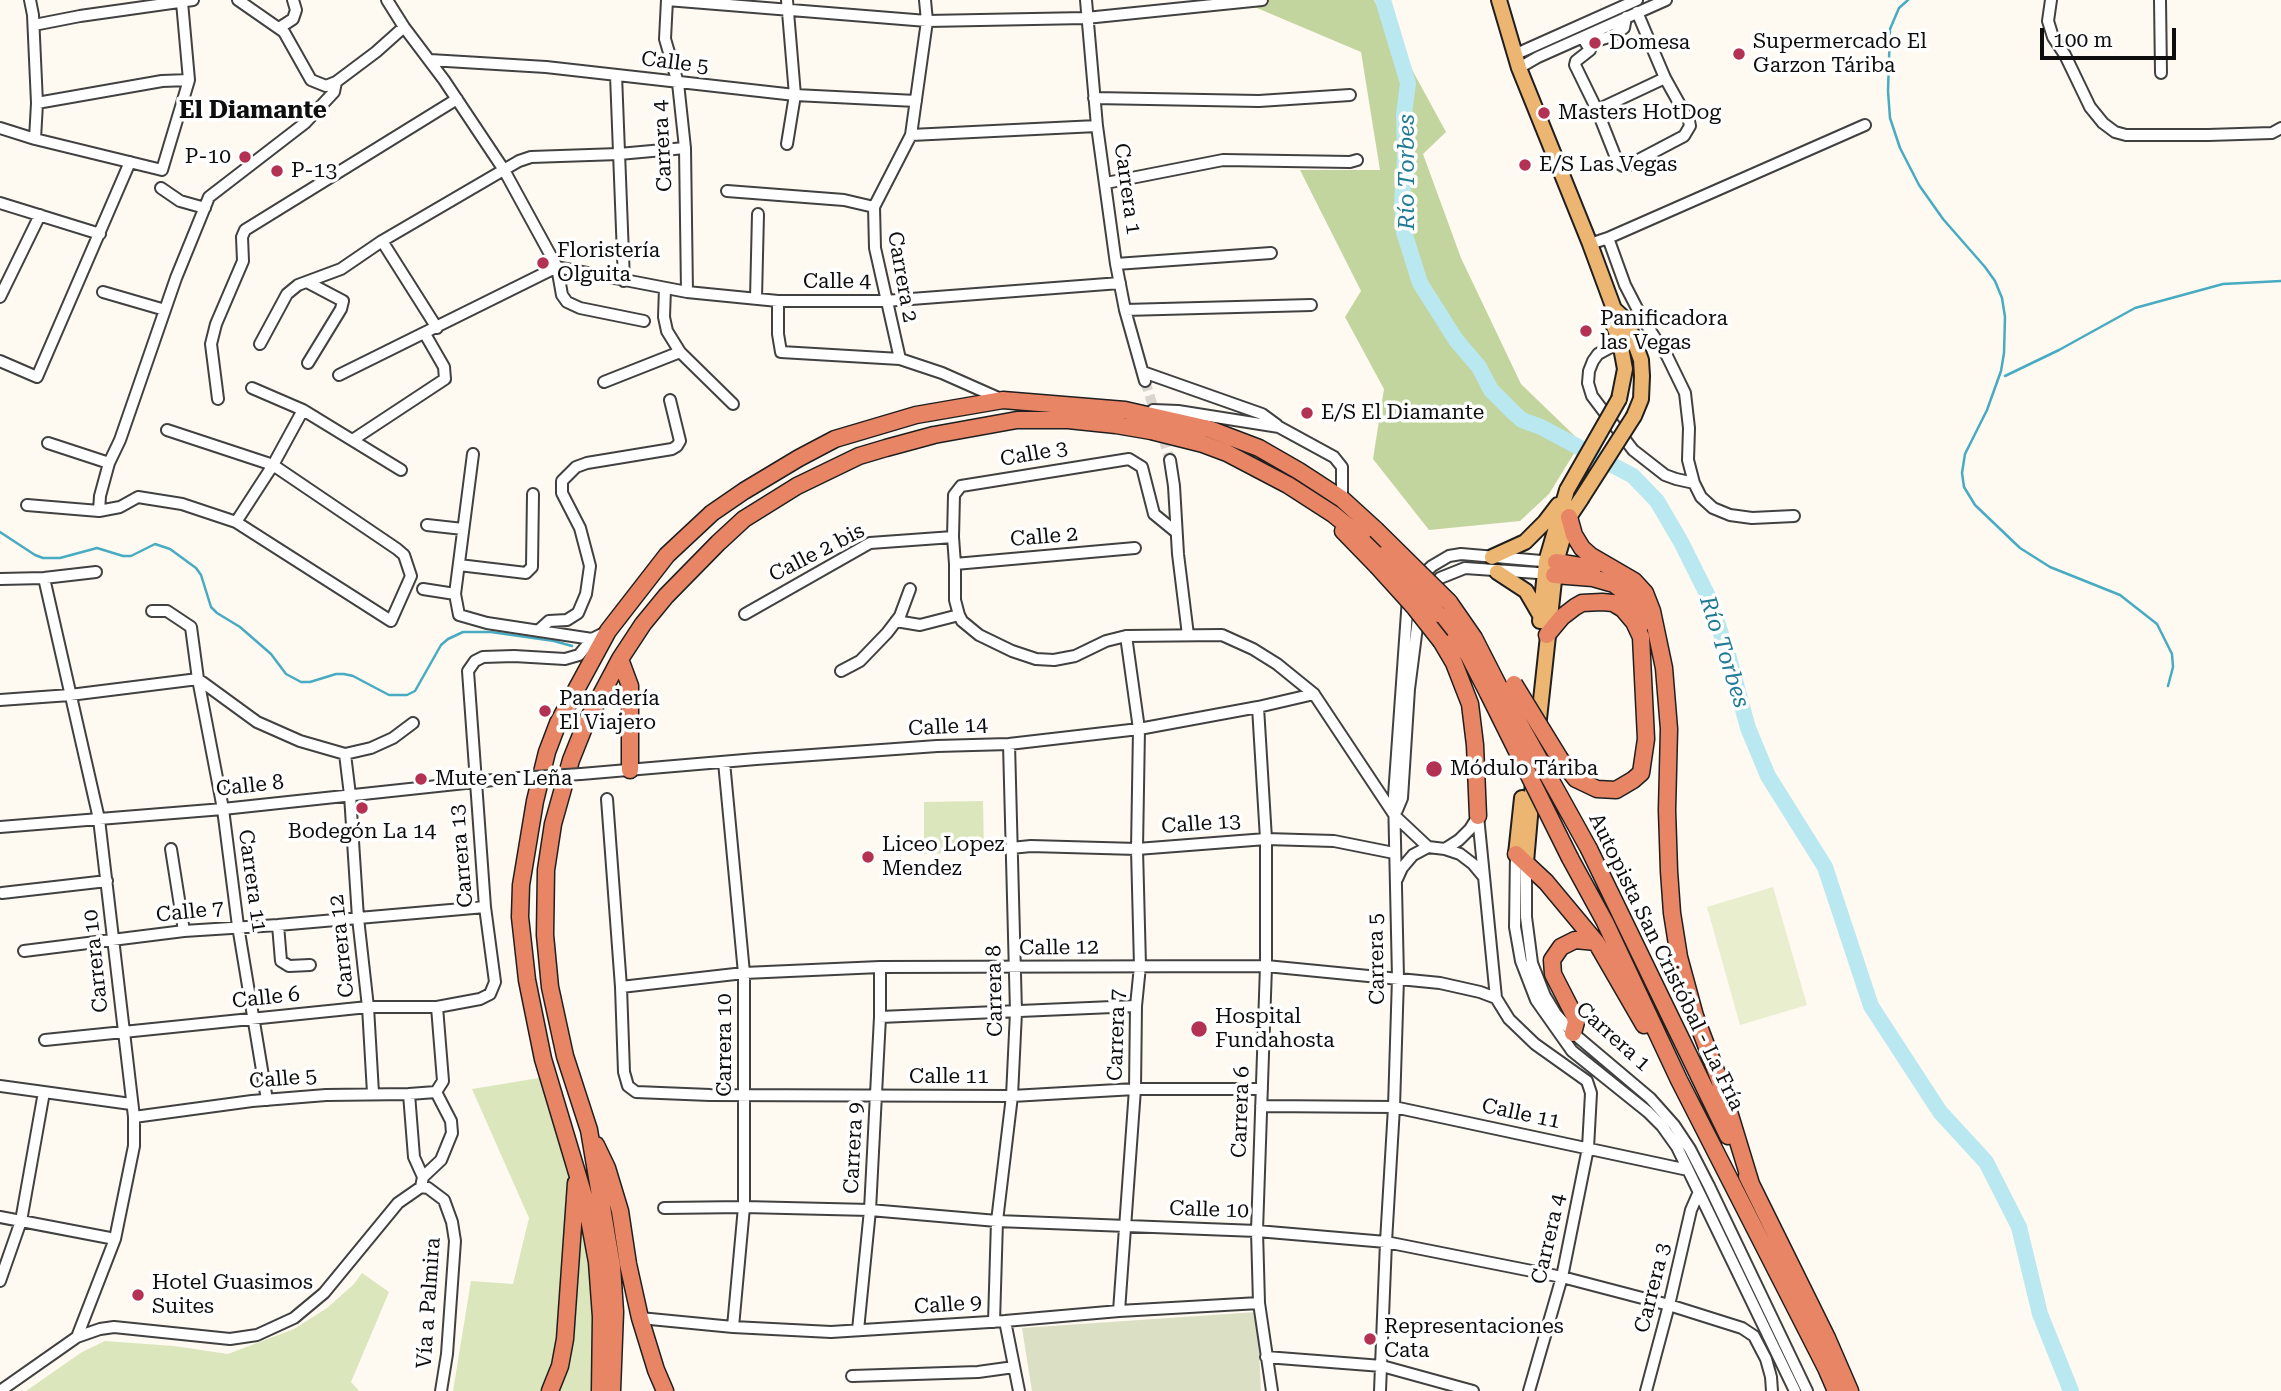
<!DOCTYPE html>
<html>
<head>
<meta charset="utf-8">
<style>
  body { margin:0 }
  #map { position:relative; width:2281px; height:1391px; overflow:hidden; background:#fef9f1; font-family:"Roboto Serif",serif }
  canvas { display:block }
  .scale { position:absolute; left:2040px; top:28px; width:136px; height:32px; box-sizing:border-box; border:4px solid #0e0e0e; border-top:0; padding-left:9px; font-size:21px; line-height:24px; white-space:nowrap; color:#0e0e0e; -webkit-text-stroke:5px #fff; paint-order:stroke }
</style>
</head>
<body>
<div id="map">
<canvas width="2281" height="1391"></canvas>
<div class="scale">100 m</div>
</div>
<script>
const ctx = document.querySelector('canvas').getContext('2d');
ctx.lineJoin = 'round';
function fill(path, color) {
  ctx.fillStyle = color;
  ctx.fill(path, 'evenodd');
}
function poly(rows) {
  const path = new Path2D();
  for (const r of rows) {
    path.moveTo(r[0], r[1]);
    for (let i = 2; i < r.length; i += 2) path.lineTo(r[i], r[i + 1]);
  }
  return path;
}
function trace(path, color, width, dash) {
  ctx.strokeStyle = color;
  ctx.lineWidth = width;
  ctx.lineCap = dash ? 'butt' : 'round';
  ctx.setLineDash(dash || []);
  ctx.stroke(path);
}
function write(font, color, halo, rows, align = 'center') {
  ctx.font = font + ' "Roboto Serif",serif';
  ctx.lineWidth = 7;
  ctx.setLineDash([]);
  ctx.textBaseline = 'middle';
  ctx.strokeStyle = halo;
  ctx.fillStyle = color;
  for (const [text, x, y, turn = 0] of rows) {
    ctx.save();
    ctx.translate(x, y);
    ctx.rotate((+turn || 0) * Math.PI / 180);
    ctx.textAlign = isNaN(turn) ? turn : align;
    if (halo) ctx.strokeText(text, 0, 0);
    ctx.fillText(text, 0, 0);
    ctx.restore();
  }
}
const green = poly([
  [983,801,984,852,924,854,924,802],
  [539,1078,565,1158,589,1252,595,1350,594,1391,453,1391,471,1281,513,1284,529,1218,472,1089],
  [362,1273,389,1292,351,1382,359,1391,26,1391,82,1352,105,1341,174,1346,228,1354,294,1329,327,1308,354,1284]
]);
const forest = poly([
  [1238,0,1374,0,1446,132,1423,154,1461,258,1521,384,1581,442,1549,494,1520,521,1429,530,1373,459,1384,389,1345,317,1361,291,1300,170,1380,170,1361,52]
]);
const cemetery = poly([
  [1257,1312,1261,1391,1032,1391,1022,1328]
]);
const pitch = poly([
  [1773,887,1807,1005,1740,1025,1707,907]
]);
const stream = poly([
  [1908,0,1899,8,1890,29,1888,91,1890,118,1900,148,1919,185,1943,219,1985,267,1995,281,2002,298,2005,317,2004,353,2001,371,1987,410,1965,454,1962,473,1964,487,1975,505,2020,548,2050,567,2120,595,2157,624,2172,654,2173,667,2168,686],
  [2005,376,2059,350,2135,308,2223,284,2281,281],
  [0,532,35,555,43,558,60,558,97,548,123,556,131,556,155,544,170,549,196,568,201,575,211,607,217,613,240,627,271,654,286,674,301,682,310,682,336,674,344,674,353,676,389,695,407,695,415,691,441,645,448,639,463,632,491,632,554,641,572,646]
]);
const river = poly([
  [1383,0,1408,83,1404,115,1405,159,1402,203,1404,232,1420,283,1456,340,1479,367,1491,390,1514,413,1522,420,1541,427,1633,476,1657,501,1681,542,1709,598,1729,658,1748,728,1768,776,1825,867,1871,1006,1940,1112,1986,1162,2019,1227,2040,1314,2071,1391]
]);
const minorTunnel = poly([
  [1145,381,1170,460]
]);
const minor = poly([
  [30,0,33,15,37,103,35,139],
  [238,0,284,32,311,80,326,86,336,82,376,52,404,27],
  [387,0,404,27,444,80,504,170,557,267,562,295,567,302,580,308,644,321],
  [667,0,927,21,1086,18,1262,0],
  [667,0,665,39,678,83,685,148,687,292],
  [787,0,795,95,787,144],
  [1086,0,1097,126,1116,264,1125,310,1145,381],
  [2051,0,2048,21,2053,37,2065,55,2090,107,2103,123,2115,132,2126,135,2208,135,2272,133,2281,128],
  [2160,0,2161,73],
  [34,25,80,16,193,0],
  [279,28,293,19,296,10,293,0],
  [1590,34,1599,40,1612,36,1624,28,1626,17],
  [1583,38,1590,50,1576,61,1575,65,1597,110,1618,163,1623,166,1627,166,1684,136,1690,126,1689,121,1665,78,1637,12],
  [1514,55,1637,0],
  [430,60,546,67,795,95,916,101],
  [1519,68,1538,57,1666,0],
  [616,75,624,281],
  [1094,98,1259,101,1350,95],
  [37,103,162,81,189,80],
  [1597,110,1665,78],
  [0,128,35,139,162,170,189,80,182,2],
  [911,135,1097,126],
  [1106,183,1223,160,1350,162,1357,160],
  [161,188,180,201,205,208],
  [727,191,844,200,874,207],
  [0,203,100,234],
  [1608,238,1625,285,1642,318,1667,356,1685,393,1689,428,1688,460,1694,483,1701,497,1713,508,1730,515,1752,518,1794,516],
  [382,241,437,328],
  [1590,244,1608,238,1865,125],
  [1116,264,1271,253],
  [557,267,687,292,778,301,885,301,1120,283],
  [307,282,343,301,341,309,308,363],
  [665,288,664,317,667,331,680,352,733,404],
  [103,292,165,310],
  [0,297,40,215],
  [756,298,758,214],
  [778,301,778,334,781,352,900,359,942,373,1003,400],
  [1125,310,1311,305],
  [1620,342,1598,354,1593,361,1589,371,1588,383,1592,396,1633,450,1665,475,1676,479,1694,483],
  [260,344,287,294,298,285,341,269,382,241,519,161,531,157,619,154,685,148],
  [900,359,875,248,874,207,911,135,927,21,925,0],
  [0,361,37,377,130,162],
  [1143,372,1262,414,1277,425],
  [339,375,557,267],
  [604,382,680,352],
  [252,388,303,410,401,470],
  [218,399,211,344,216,324,243,261,242,237,245,230,457,99],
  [1153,410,1178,411,1279,427,1334,457,1342,467,1342,499],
  [354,439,445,379,444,367,425,334],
  [48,443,109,463],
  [473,454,455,594,459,615,487,623,592,639],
  [1170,460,1174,486,1178,554,1188,635],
  [27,505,99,511,120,507,138,497,182,504,236,522,391,621,411,576,404,555,397,549,273,465,167,430],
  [99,511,100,496,109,463,120,440,176,278,209,197,305,123,334,92,336,82],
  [236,522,273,465,303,410],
  [427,525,463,529],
  [1176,532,1154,514,1142,467,1129,459,961,486,954,495,953,537,955,564,955,600,959,615,962,621,979,635,1012,651,1036,659,1054,660,1075,656,1106,641,1126,636,1222,635,1253,649,1277,664,1314,694,1395,816,1428,847],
  [955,564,1135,548],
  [459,565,526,573,532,567,533,494],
  [44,578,99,819,134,1117,134,1146,115,1239,77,1337],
  [1419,578,1432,566,1449,556,1461,554,1553,562],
  [0,579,44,578,96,572],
  [423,589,455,594],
  [1430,591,1440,578,1465,568,1552,574],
  [152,611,167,611,191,627,198,679,223,809,238,926,267,1100],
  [745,614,870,543,953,537],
  [896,621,920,625,959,615],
  [538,631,549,621,567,620,578,613,586,594,590,566,580,528,562,493,562,481,576,467,587,463,672,449,677,446,680,441,670,400],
  [841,671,860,661,887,633,900,616,910,589],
  [0,700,70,695,198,679,257,722,300,741,345,754,371,748,393,738,413,723],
  [1258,707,1266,839,1266,966,1257,1231,1259,1303,1272,1391],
  [345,754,350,795,358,918,368,1007,373,1093],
  [724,762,744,973,744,1207,733,1327],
  [581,774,756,759,937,746,1009,744,1139,729,1258,707,1314,694],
  [607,799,621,987,624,1072,628,1086,636,1092,710,1095,1012,1096,1135,1089,1262,1089],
  [1397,810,1402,798,1409,689,1419,611],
  [1478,816,1496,998,1509,1019,1535,1044,1587,1081,1591,1093,1588,1148,1562,1277,1529,1391],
  [0,827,223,809,503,779],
  [1428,847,1445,849,1460,854,1473,864,1483,876],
  [1011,848,1031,846,1137,849,1266,839,1334,841,1394,853],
  [171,849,184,931],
  [1445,849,1459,840,1470,829,1478,816],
  [1516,854,1515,927,1521,961,1536,1000,1572,1051,1648,1112,1662,1126,1677,1147,1795,1391],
  [1526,862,1526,917,1532,963,1545,996,1556,1014,1573,1033,1650,1098,1674,1125,1690,1149,1709,1186,1807,1391],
  [1397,879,1402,868,1413,855,1428,847],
  [2,893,107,881],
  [278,925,281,961,289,966,310,965],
  [24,951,184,931,278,925,485,907],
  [621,987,744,973,880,967,1266,966,1440,983,1480,992,1496,998],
  [880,1017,1136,1006],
  [45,1040,368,1007,437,1007,480,999,490,994,495,982,485,907,468,671,475,661,483,657,514,656,565,659,579,655,592,639,608,631],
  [0,1086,131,1104],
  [436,1092,443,1081,437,1007],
  [409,1094,414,1157,423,1177],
  [1261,1106,1394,1107,1688,1170],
  [134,1117,252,1101,326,1095,409,1094,436,1092],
  [421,1187,423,1177,441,1160,452,1133,451,1121,436,1092],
  [664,1208,744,1207,870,1210,997,1221,1257,1231,1386,1242,1562,1277,1669,1305,1742,1328,1754,1336,1766,1359,1771,1377,1772,1391],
  [0,1217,115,1239],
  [0,1281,21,1221,44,1092],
  [1119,1311,1135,1089,1136,1006,1140,966,1137,849,1139,729,1126,636],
  [640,1318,733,1327,831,1332,1005,1321,1119,1311,1259,1303],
  [1005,1321,1019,1391],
  [994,1322,997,1221,1012,1096,1016,1012,1009,744],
  [858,1330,870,1210,880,1017,880,967],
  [1266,1357,1382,1366,1473,1391],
  [852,1376,978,1372,1014,1367],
  [0,1391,77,1337,100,1329,114,1327,230,1339,257,1335,294,1318,324,1293,398,1203,421,1187,428,1188,444,1200,452,1222,455,1241,447,1354,441,1391],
  [1380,1391,1386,1242,1394,1107,1398,978,1394,796,1408,598],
  [1646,1391,1669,1305,1691,1210,1698,1194]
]);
const major = poly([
  [1499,0,1519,68,1590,244,1614,309,1613,324,1620,342,1625,369,1619,399],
  [1614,309,1627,321,1641,360,1642,376,1641,399,1634,416],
  [1492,557,1525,542,1545,522,1558,505],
  [1497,572,1526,591,1540,615],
  [1540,621,1546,562,1567,490],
  [1538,728,1556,562,1569,517,1581,499],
  [1516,854,1522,798],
  [1526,862,1536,748]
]);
const highway = poly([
  [1569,517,1574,535,1582,548,1591,556,1634,581,1645,593,1652,611,1664,668,1669,729,1667,810,1669,871,1672,913,1679,957,1695,1016,1719,1079,1751,1184],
  [1343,531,1377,566],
  [1556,562,1593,568],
  [1554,575,1593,578,1614,584,1628,595,1636,606,1640,626],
  [1449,602,1474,638,1499,687],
  [1438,614,1469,656,1488,693],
  [1547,635,1562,617,1575,607,1582,603,1602,602,1613,603,1623,609,1634,622,1641,637,1646,739,1641,773,1633,780,1616,790,1597,789,1576,779,1560,759],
  [1441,641,1454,663,1470,704,1475,745,1478,816],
  [620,659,630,686,630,770],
  [1589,849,1728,1136],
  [1516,854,1546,882,1596,942,1644,1025],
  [1570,858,1605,922,1679,1080,1826,1368,1836,1391],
  [1573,1033,1576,1022,1574,1015,1553,974,1552,960,1561,947,1575,940,1596,942],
  [596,1145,607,1168,620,1211,628,1264,640,1318,656,1370,665,1391],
  [1747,1176,1827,1338,1850,1391],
  [550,1391,560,1366,565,1339,576,1183],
  [600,1391,601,1317,597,1262,586,1203,543,1059,527,980,520,917,521,885,535,801,547,752,558,723,608,631,667,555,712,513,744,491,799,458,835,439,916,415,1003,400,1125,410,1209,429,1259,448,1299,471,1342,499,1376,530],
  [612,1391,615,1312,612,1266,589,1130,565,1056,550,987,545,935,546,870,553,824,571,760,585,725,620,659,643,624,666,596,718,543,744,519,797,486,859,456,886,448,934,435,1017,420,1068,420,1116,425,1151,431,1203,444,1227,453,1288,485,1333,514,1383,555]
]);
const minorBridge = poly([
  [503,779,581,774]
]);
const majorBridge = poly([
  [1567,490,1619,399],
  [1581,499,1634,416]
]);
const highwayBridge = poly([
  [1376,530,1449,602],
  [1383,555,1438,614],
  [1377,566,1415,608,1441,641],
  [1514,684,1560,759],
  [1499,687,1589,849],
  [1488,693,1570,858]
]);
const markers = [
  [1595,43,7,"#b33253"],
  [1739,54,7,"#b33253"],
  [1544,113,7,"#b33253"],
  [245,157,7,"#b33253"],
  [1525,165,7,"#b33253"],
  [277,171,7,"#b33253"],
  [543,263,7,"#b33253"],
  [1586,331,7,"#b33253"],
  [1307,413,7,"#b33253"],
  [545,711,7,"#b33253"],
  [1434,769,9,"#b33253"],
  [421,779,7,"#b33253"],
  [362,808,7,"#b33253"],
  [868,857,7,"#b33253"],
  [1199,1029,9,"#b33253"],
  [138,1295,7,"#b33253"],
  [1370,1339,7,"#b33253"]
];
const poiNames = [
  ["Supermercado El",1753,42],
  ["Garzon Táriba",1753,66],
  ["Domesa",1609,43],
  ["Masters HotDog",1558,113],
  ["P-10",231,157,"right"],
  ["E/S Las Vegas",1539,165],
  ["P-13",291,171],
  ["Floristería",557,251],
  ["Olguita",557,275],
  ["Panificadora",1600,319],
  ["las Vegas",1600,343],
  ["E/S El Diamante",1321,413],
  ["Panadería",559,699],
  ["El Viajero",559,723],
  ["Módulo Táriba",1450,769],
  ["Mute en Leña",435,779],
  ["Bodegón La 14",362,832,"center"],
  ["Liceo Lopez",882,845],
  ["Mendez",882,869],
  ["Hospital",1215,1017],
  ["Fundahosta",1215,1041],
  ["Hotel Guasimos",152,1283],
  ["Suites",152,1307],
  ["Representaciones",1384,1327],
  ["Cata",1384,1351]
];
const streetNames = [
  ["Calle 5",675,63,7],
  ["Carrera 4",663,146,-93],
  ["Carrera 1",1127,189,82],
  ["Carrera 2",902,277,80],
  ["Calle 4",837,282],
  ["Calle 3",1034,454,-10],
  ["Calle 2",1044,537,-5],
  ["Calle 2 bis",817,553,-27],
  ["Calle 14",948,727,-3],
  ["Calle 8",250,786,-6],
  ["Calle 13",1201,824,-4],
  ["Carrera 13",462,856,-95],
  ["Carrera 11",252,881,82],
  ["Calle 7",190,912,-6],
  ["Carrera 12",342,946,-96],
  ["Calle 12",1059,948,-1],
  ["Carrera 5",1377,959,-91],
  ["Carrera 10",96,961,-96],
  ["Autopista San Cristóbal - La Fría",1666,962,64],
  ["Carrera 8",995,991,-91],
  ["Calle 6",266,998,-6],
  ["Carrera 7",1117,1035,-88],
  ["Carrera 1",1613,1037,42],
  ["Carrera 10",725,1045,-90],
  ["Calle 11",949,1077],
  ["Calle 5",283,1079,-5],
  ["Carrera 6",1241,1112,-88],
  ["Calle 11",1521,1114,12],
  ["Carrera 9",854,1148,-87],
  ["Calle 10",1209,1210,2],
  ["Carrera 4",1549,1239,-77],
  ["Carrera 3",1653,1288,-76],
  ["Vía a Palmira",429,1303,-86],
  ["Calle 9",948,1305,-4]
];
const waterNames = [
  ["Río Torbes",1407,172,-90],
  ["Río Torbes",1724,652,72]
];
const quarterNames = [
  ["El Diamante",253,111]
];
fill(green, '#dbe6bd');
fill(forest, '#c2d59e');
fill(cemetery, '#dbdfc3');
fill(pitch, '#e9eece');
trace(stream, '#47abc2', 2.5);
trace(river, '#bae8f1', 16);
trace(minorTunnel, '#dad6cf', 10, [10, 5]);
trace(minor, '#414141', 14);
trace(major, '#1f1f1f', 18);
trace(highway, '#1f1f1f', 19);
trace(minor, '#fff', 10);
trace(major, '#edb572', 14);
trace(highway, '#e88565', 16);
trace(minorBridge, '#414141', 14, []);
trace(majorBridge, '#1f1f1f', 18, []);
trace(highwayBridge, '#1f1f1f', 19, []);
trace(minorBridge, '#fff', 10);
trace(majorBridge, '#edb572', 14);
trace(highwayBridge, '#e88565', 16);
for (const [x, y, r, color] of markers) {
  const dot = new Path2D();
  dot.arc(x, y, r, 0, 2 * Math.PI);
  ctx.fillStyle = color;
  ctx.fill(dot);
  trace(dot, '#fff', 2.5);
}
write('21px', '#0e0e0e', '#fff', poiNames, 'left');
write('21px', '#0e0e0e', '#fff', streetNames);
write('italic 23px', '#227b96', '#fff', waterNames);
write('bold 24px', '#0e0e0e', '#fff', quarterNames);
</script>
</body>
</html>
